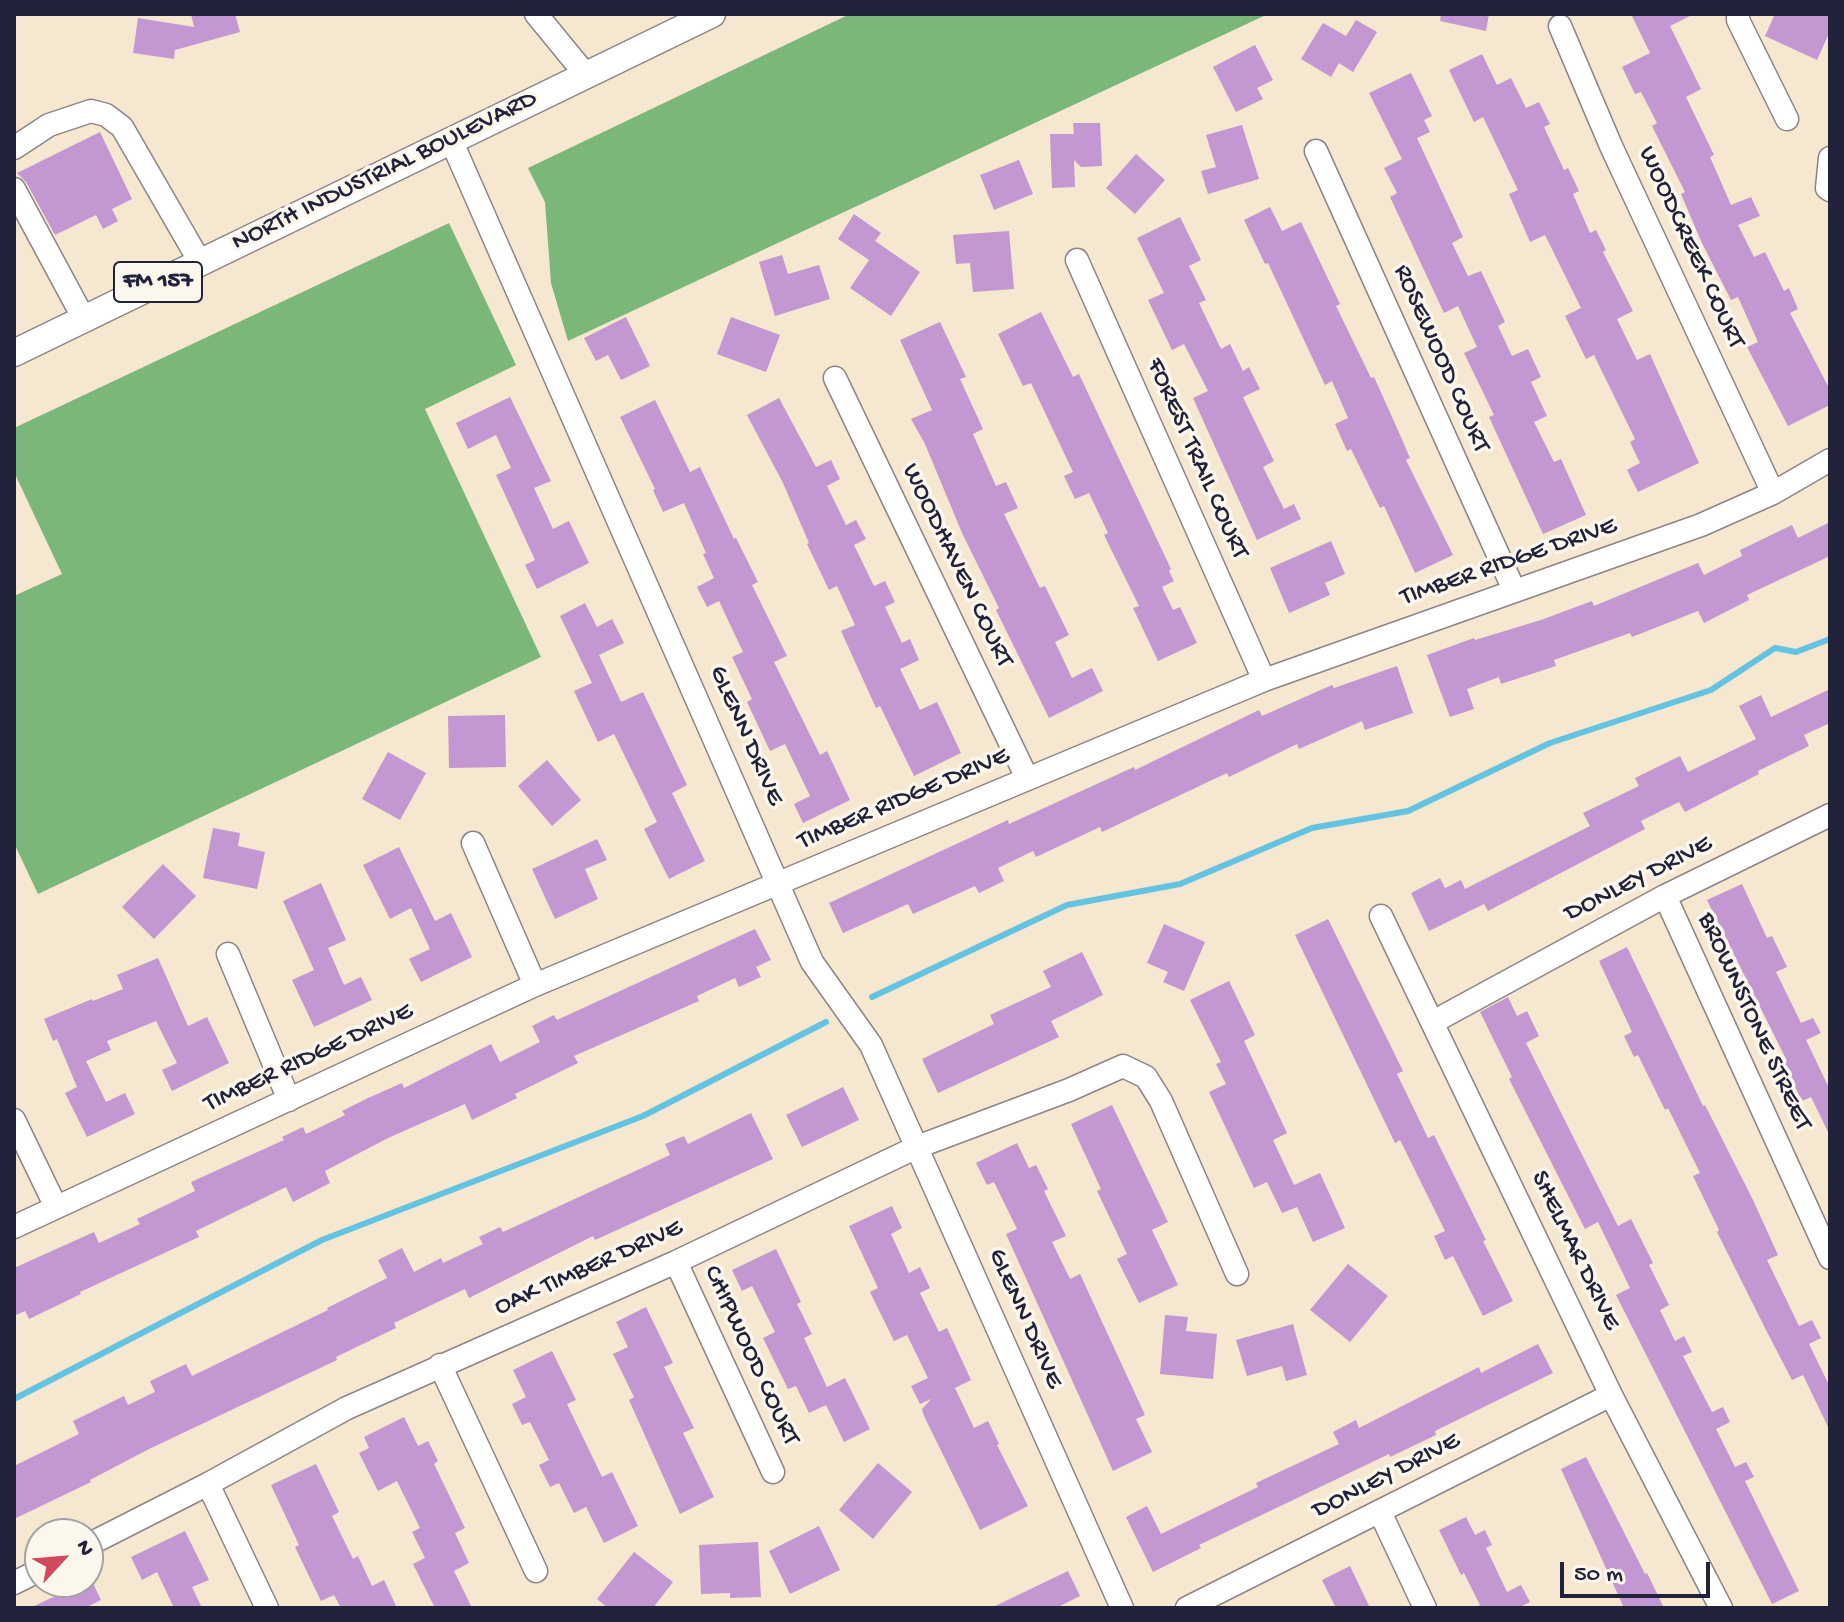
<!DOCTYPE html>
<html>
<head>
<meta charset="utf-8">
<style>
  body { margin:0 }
  #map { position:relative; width:1844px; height:1622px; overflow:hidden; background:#f5e7d0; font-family:"Gochi Hand",sans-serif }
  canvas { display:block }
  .frame { position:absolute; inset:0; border:16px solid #22223b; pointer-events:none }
  .north { position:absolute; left:24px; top:1518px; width:80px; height:80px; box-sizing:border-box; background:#fbf7ec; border:2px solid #a4a2a5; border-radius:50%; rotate:64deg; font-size:22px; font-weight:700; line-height:32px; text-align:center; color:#22223b }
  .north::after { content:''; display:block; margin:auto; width:28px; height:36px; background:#d1495b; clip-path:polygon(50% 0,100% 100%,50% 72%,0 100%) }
  .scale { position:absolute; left:1560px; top:1562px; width:150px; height:36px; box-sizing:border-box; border:4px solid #22223b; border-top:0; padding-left:10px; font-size:24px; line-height:28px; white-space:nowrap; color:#22223b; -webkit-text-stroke:6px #fbf7ec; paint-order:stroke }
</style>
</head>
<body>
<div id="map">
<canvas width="1844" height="1622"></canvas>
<div class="frame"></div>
<div class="north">N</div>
<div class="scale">50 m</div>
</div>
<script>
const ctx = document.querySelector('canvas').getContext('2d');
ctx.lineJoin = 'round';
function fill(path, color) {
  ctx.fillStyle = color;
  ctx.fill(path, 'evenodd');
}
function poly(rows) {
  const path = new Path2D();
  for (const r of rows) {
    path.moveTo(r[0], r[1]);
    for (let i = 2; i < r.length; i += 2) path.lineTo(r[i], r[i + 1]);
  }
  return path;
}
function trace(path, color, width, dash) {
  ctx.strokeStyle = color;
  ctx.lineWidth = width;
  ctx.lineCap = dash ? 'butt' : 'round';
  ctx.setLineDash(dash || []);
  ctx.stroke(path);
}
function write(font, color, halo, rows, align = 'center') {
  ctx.font = font + ' "Gochi Hand",sans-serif';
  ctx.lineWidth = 7;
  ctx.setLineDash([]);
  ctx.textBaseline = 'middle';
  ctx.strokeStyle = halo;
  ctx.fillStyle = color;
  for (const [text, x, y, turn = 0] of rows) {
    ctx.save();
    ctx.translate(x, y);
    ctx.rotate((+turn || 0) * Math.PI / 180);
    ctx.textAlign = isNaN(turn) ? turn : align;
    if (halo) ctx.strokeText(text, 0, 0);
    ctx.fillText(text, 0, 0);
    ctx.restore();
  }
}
const forest = poly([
  [850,14,1268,14,568,341,551,283,545,202,528,168],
  [449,223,516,365,425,409,541,657,38,894,14,843,14,596,62,574,14,472,14,428]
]);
const stream = poly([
  [872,997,1067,905,1180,884,1312,828,1408,811,1550,743,1711,690,1775,648,1796,652,1830,639],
  [14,1399,322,1240,643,1116,826,1022]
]);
const building = poly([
  [191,14,235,14,240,32,175,50,174,59,133,53,138,18,194,27],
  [1441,14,1489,14,1486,31,1440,21],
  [1631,14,1694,14,1670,26,1701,89,1686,97,1714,155,1710,157,1731,205,1751,197,1760,216,1738,225,1754,257,1765,252,1784,291,1789,288,1798,309,1790,313,1830,390,1830,405,1788,426,1747,347,1758,342,1738,297,1731,300,1701,241,1681,194,1685,192,1652,126,1657,123,1641,92,1635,94,1622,67,1650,53],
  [1775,14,1830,14,1830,31,1817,60,1765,36],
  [1356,20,1377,32,1353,72,1339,63,1331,77,1301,59,1323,23,1346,36],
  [1255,45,1273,80,1257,88,1263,99,1236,112,1213,67],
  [1482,54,1497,85,1511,78,1526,108,1539,102,1550,124,1544,127,1564,170,1568,168,1579,191,1573,194,1590,233,1596,230,1606,250,1603,252,1633,311,1617,319,1637,360,1650,354,1699,463,1638,492,1627,470,1640,463,1630,442,1635,439,1594,355,1586,359,1565,316,1581,308,1545,235,1530,242,1509,194,1518,190,1483,117,1474,122,1449,70],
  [1411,73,1432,116,1424,120,1430,132,1417,138,1463,237,1452,243,1468,276,1481,271,1505,322,1498,326,1512,356,1528,349,1541,377,1531,382,1547,416,1534,422,1554,462,1561,459,1586,515,1543,534,1489,417,1494,415,1464,353,1477,347,1458,306,1444,313,1390,197,1397,193,1384,168,1402,159,1369,93],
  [1073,123,1100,123,1102,166,1081,167,1074,160,1075,187,1052,188,1050,134,1074,134],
  [1242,125,1259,179,1208,194,1201,171,1216,167,1206,135],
  [100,132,132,199,112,209,118,221,103,229,96,215,55,235,26,182,17,173],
  [1136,154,1165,180,1135,214,1106,188],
  [1019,160,1033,194,994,210,980,175],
  [1270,207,1282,231,1301,222,1340,304,1336,306,1371,378,1374,377,1397,428,1410,458,1406,460,1453,555,1415,573,1384,506,1380,508,1351,449,1347,451,1335,424,1348,418,1332,381,1325,385,1268,263,1265,264,1244,220],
  [854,214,881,233,875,241,920,272,891,316,850,288,869,260,838,239],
  [1180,217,1201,260,1189,266,1206,300,1199,303,1221,349,1230,344,1243,371,1249,367,1260,389,1243,397,1274,461,1263,467,1284,509,1294,504,1301,519,1257,540,1193,398,1208,391,1184,344,1172,350,1148,300,1164,293,1137,238],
  [1009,231,1014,289,973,292,970,263,956,264,953,235],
  [782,255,788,274,819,265,830,299,775,316,759,262],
  [1041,312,1073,377,1079,374,1171,569,1169,571,1174,581,1162,587,1173,610,1180,607,1197,643,1158,661,1133,608,1139,606,1104,535,1108,533,1089,493,1075,499,1064,476,1073,472,1031,383,1023,386,998,334],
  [626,317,650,366,621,380,608,355,596,361,584,338],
  [731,317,780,335,766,372,717,354],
  [940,322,966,377,960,379,983,429,973,434,996,486,1006,482,1018,508,1004,514,1040,588,1045,586,1069,635,1055,642,1072,678,1092,668,1103,691,1049,718,996,610,999,608,962,533,925,444,911,419,932,410,900,340],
  [510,397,551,481,534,488,553,529,569,521,589,563,537,589,525,565,535,560,496,475,511,468,496,435,468,449,456,423],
  [779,398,816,467,831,460,840,479,827,486,846,525,856,520,866,539,854,545,874,586,885,581,895,602,885,607,902,643,910,639,919,660,900,669,920,710,937,702,961,753,914,776,880,706,876,708,841,631,855,625,837,586,829,590,807,544,809,543,783,483,747,415],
  [655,400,690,472,700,467,734,539,736,538,758,582,752,585,787,656,774,662,820,755,827,751,850,800,803,823,794,804,810,796,785,744,770,751,747,702,752,699,732,657,743,652,719,601,707,607,697,587,714,578,703,554,706,553,684,503,663,512,653,490,655,489,620,417],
  [1830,522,1830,556,1747,595,1749,600,1704,623,1698,611,1632,637,1630,633,1554,660,1556,666,1501,684,1499,677,1467,689,1474,709,1450,717,1427,655,1474,638,1475,640,1541,620,1592,601,1594,606,1698,563,1704,575,1742,556,1740,550,1792,525,1798,538],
  [1331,541,1345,574,1325,583,1330,595,1289,613,1270,568],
  [585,603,597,627,612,619,624,643,599,655,621,702,643,692,687,785,672,793,705,861,669,879,644,829,657,822,614,734,598,742,574,691,592,683,560,616],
  [1397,666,1413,713,1365,730,1362,721,1299,749,1297,744,1229,777,1227,773,1102,832,1100,827,1036,857,1033,851,998,868,1004,881,979,893,975,886,913,914,908,904,843,933,829,903,1008,820,1009,824,1134,767,1135,770,1259,710,1262,716,1332,685,1334,688],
  [1830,689,1830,723,1804,735,1809,746,1758,771,1759,774,1685,812,1679,802,1641,821,1645,829,1488,911,1484,904,1429,931,1411,893,1440,878,1445,888,1461,880,1465,889,1590,826,1583,813,1639,786,1635,778,1680,756,1688,772,1756,739,1739,706,1761,695,1771,717],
  [505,715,506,767,449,768,448,716],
  [388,752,426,773,400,820,362,799],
  [547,760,581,800,552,826,518,786],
  [213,828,240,833,238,846,265,852,257,889,203,878],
  [597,839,607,860,585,869,598,899,555,919,532,869],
  [399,847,435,921,451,913,472,957,421,982,409,959,430,949,411,908,390,919,363,865],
  [163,864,196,896,154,939,122,907],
  [321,883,346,940,328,948,344,985,361,977,372,1000,314,1027,292,980,314,970,283,901],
  [1742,884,1767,938,1772,936,1787,967,1776,972,1801,1023,1813,1018,1821,1033,1806,1040,1830,1090,1830,1136,1811,1097,1802,1101,1783,1063,1787,1061,1707,900],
  [1328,919,1403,1071,1397,1074,1428,1138,1434,1135,1486,1240,1483,1241,1513,1301,1483,1316,1453,1256,1445,1260,1434,1236,1445,1231,1400,1140,1395,1143,1295,935],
  [1164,924,1205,942,1184,991,1163,982,1168,972,1147,963],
  [755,929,771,960,756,967,761,977,739,987,735,978,697,996,699,1001,574,1056,578,1063,515,1094,517,1098,472,1120,465,1104,388,1138,325,1171,330,1183,293,1202,286,1187,196,1231,199,1237,80,1292,81,1294,29,1319,25,1311,14,1316,14,1268,94,1232,99,1243,140,1224,137,1219,195,1191,191,1182,284,1140,282,1137,303,1127,306,1134,345,1115,342,1111,368,1098,402,1083,404,1088,491,1044,500,1062,540,1042,532,1026,554,1015,557,1020],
  [1627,947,1703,1106,1705,1105,1753,1200,1778,1255,1767,1260,1799,1326,1812,1320,1821,1338,1809,1344,1830,1387,1830,1431,1803,1375,1792,1380,1766,1330,1717,1232,1719,1230,1693,1176,1700,1173,1668,1108,1665,1110,1638,1055,1634,1057,1624,1036,1632,1032,1599,961],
  [1082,952,1103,995,1051,1021,1059,1037,938,1093,922,1059,994,1024,990,1015,1051,987,1043,971],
  [158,958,188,1026,207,1017,229,1063,172,1091,162,1070,177,1063,156,1021,107,1041,111,1050,86,1061,106,1102,125,1093,135,1114,87,1137,65,1093,77,1087,57,1039,53,1041,44,1019,92,999,93,1001,123,989,117,975],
  [1229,981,1255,1035,1244,1041,1287,1133,1273,1140,1294,1185,1320,1173,1345,1228,1313,1242,1297,1207,1282,1213,1267,1182,1254,1188,1209,1092,1226,1084,1216,1064,1221,1062,1190,1000],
  [1508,997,1517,1016,1527,1011,1539,1036,1526,1043,1618,1226,1631,1219,1653,1263,1649,1265,1669,1305,1660,1310,1675,1341,1684,1336,1692,1352,1683,1356,1712,1412,1723,1407,1730,1422,1716,1429,1735,1467,1746,1462,1754,1477,1745,1481,1799,1591,1772,1604,1616,1295,1630,1288,1598,1222,1585,1229,1509,1079,1512,1077,1480,1012],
  [843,1087,859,1120,802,1147,786,1115],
  [1112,1105,1168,1222,1152,1230,1178,1285,1139,1303,1117,1259,1127,1254,1097,1191,1101,1189,1071,1124],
  [751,1113,773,1159,595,1240,593,1236,469,1298,465,1289,394,1323,396,1328,336,1357,337,1360,149,1449,90,1480,91,1482,14,1519,14,1466,79,1434,73,1421,124,1396,128,1405,155,1392,150,1381,186,1364,192,1376,328,1310,327,1308,387,1278,378,1260,402,1248,414,1272,441,1258,443,1263,483,1244,479,1237,500,1227,503,1232,670,1155,665,1144,684,1136,688,1144],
  [1017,1143,1029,1168,1036,1165,1048,1189,1044,1191,1066,1236,1052,1242,1070,1279,1080,1274,1145,1415,1136,1419,1152,1452,1113,1471,1006,1234,1017,1229,994,1182,987,1185,976,1163],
  [892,1206,902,1228,891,1234,909,1273,920,1267,930,1288,920,1293,939,1332,947,1328,971,1380,955,1388,974,1428,988,1421,999,1444,997,1445,1028,1506,980,1530,924,1416,922,1409,931,1399,920,1404,911,1386,928,1378,907,1335,894,1341,870,1292,878,1288,849,1226],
  [776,1249,801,1302,797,1304,812,1334,804,1338,827,1387,845,1378,870,1429,844,1442,826,1405,809,1413,796,1386,788,1389,763,1338,775,1332,752,1286,742,1291,732,1270],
  [1348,1264,1388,1296,1350,1342,1310,1310],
  [646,1307,673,1363,664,1367,694,1428,683,1433,714,1497,680,1514,629,1400,634,1397,613,1354,628,1347,616,1322],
  [1165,1315,1188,1317,1186,1331,1217,1334,1213,1379,1160,1374],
  [1293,1324,1307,1375,1286,1381,1282,1366,1247,1376,1236,1340],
  [1538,1344,1553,1373,1435,1431,1436,1435,1390,1457,1389,1454,1199,1545,1201,1548,1153,1572,1126,1517,1147,1506,1161,1534,1258,1487,1256,1483,1339,1444,1333,1432,1356,1420,1359,1428,1479,1367,1481,1373],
  [552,1351,576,1400,567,1404,602,1477,612,1472,638,1526,604,1543,586,1507,574,1513,559,1483,550,1487,539,1465,549,1460,530,1422,522,1425,512,1404,526,1397,513,1370],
  [404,1417,418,1446,428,1441,438,1461,434,1464,465,1528,455,1533,469,1563,454,1571,472,1608,435,1608,413,1564,425,1558,412,1532,420,1528,397,1481,378,1491,359,1453,369,1448,364,1437],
  [1586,1457,1645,1574,1647,1573,1664,1608,1624,1608,1561,1469],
  [878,1463,912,1492,873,1539,839,1510],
  [316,1464,339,1512,332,1516,353,1559,358,1556,372,1586,384,1580,397,1608,341,1608,334,1595,321,1601,295,1547,299,1545,271,1485],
  [1466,1517,1475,1535,1485,1530,1492,1545,1486,1548,1507,1592,1521,1585,1530,1602,1518,1608,1473,1608,1480,1605,1464,1573,1461,1575,1439,1530],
  [819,1526,840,1570,790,1594,769,1551],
  [185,1531,209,1580,192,1587,202,1608,174,1608,157,1572,142,1580,131,1557],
  [758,1542,761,1597,730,1598,730,1593,701,1594,699,1545],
  [634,1552,673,1582,653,1608,608,1608,597,1599],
  [1350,1566,1370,1608,1336,1608,1322,1580],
  [1068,1571,1080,1596,1056,1608,991,1608],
  [91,1579,101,1600,85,1608,30,1608]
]);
const minor = poly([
  [536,14,586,75],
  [1738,14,1738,20,1787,119],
  [1560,26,1611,146,1773,493],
  [451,140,812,962,871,1045,1122,1608],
  [14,148,49,125,91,111,106,115,122,127,200,262],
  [1316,151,1514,590],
  [1830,158,1827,188,1830,190],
  [14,189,84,319],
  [1077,260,1264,680],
  [835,378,1027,778],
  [473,843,535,985],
  [1665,896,1830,1258],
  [1381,916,1611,1395,1721,1608],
  [228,954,289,1100],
  [1433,1022,1665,896,1830,815],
  [14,1120,56,1207],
  [14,1227,535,985,1264,680,1701,525,1773,493,1830,460],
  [676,1262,773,1472],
  [440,1365,536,1571],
  [208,1484,267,1608],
  [1380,1512,1425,1608],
  [88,1545,208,1484,347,1408,676,1262,917,1147,1069,1090,1123,1066,1146,1077,1161,1101,1237,1274],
  [14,1583,40,1570],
  [1187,1608,1611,1395]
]);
const major = poly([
  [14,353,712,14]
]);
const shields = [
  [158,282,88]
];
const shieldNames = [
  ["FM 157",158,282]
];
const streetNames = [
  ["NORTH INDUSTRIAL BOULEVARD",385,172,-26],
  ["WOODCREEK COURT",1690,248,65],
  ["ROSEWOOD COURT",1440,359,66],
  ["FOREST TRAIL COURT",1196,459,66],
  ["TIMBER RIDGE DRIVE",1509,563,-19],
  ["WOODHAVEN COURT",956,566,64],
  ["GLENN DRIVE",745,736,66],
  ["TIMBER RIDGE DRIVE",904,800,-23],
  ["DONLEY DRIVE",1639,880,-27],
  ["BROWNSTONE STREET",1753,1022,65],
  ["TIMBER RIDGE DRIVE",309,1059,-25],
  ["SHELMAR DRIVE",1574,1251,64],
  ["OAK TIMBER DRIVE",589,1269,-24],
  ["GLENN DRIVE",1024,1319,66],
  ["CHIPWOOD COURT",750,1356,65],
  ["DONLEY DRIVE",1387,1477,-27]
];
fill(forest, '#7ab778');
trace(stream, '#63c3e1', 6);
fill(building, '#c397d2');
trace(minor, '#8c8486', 25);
trace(major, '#8c8486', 29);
trace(minor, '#fff', 22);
trace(major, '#fff', 26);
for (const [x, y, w] of shields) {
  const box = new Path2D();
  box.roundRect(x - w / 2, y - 20, w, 40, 6);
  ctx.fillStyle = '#fbf7ec';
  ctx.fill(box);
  trace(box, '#22223b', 2);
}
write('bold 24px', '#22223b', null, shieldNames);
write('26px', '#22223b', '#fbf7ec', streetNames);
</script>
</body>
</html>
